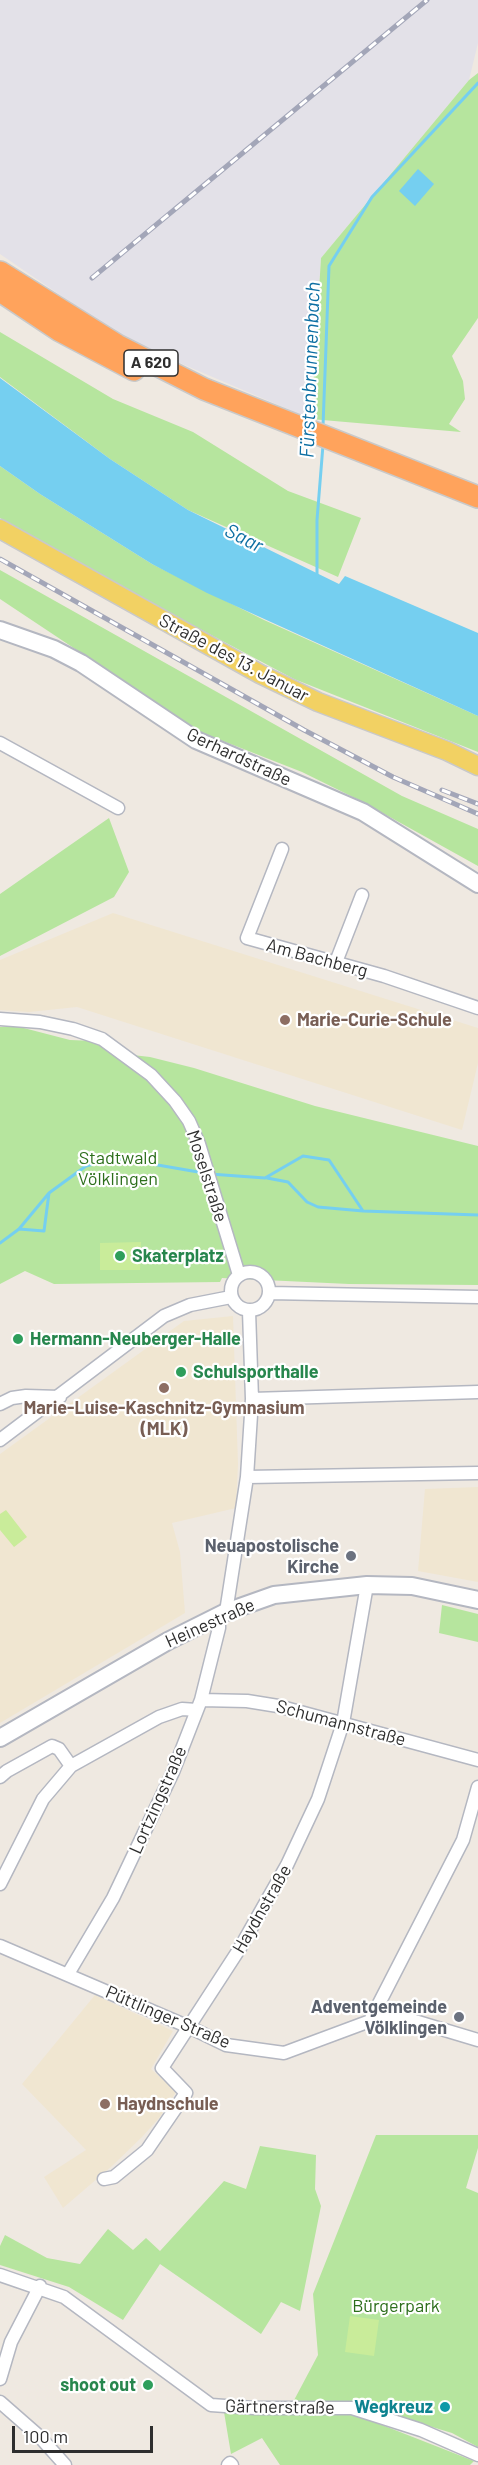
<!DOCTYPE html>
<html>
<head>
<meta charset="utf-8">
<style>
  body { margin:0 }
  #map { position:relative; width:478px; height:2465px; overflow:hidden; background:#efe9e1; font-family:Barlow,sans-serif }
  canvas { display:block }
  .scale { position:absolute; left:12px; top:2426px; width:141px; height:27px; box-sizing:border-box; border:3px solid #2e2e2e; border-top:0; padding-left:8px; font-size:18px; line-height:21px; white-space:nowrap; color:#2e2e2e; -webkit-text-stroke:4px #fff; paint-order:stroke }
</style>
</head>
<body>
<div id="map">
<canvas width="478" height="2465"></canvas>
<div class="scale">100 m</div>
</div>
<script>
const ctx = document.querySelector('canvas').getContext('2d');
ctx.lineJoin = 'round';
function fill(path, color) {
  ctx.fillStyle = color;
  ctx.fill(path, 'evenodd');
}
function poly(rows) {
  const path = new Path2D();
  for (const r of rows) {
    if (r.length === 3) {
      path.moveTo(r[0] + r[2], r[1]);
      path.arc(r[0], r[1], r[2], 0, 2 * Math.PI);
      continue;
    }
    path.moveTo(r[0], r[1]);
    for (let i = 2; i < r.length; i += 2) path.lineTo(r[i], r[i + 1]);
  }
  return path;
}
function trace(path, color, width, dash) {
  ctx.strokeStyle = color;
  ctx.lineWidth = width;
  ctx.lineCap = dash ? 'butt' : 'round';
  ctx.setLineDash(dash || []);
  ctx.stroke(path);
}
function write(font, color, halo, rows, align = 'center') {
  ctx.font = font + ' Barlow,sans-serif';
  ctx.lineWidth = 4.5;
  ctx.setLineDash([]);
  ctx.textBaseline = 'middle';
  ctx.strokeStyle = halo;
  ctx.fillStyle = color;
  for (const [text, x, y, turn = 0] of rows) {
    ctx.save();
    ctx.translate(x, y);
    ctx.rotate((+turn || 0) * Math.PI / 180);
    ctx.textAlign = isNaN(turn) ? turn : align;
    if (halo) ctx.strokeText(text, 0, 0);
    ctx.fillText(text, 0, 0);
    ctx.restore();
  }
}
const industrial = poly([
  [0,0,478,0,478,43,469,80,321,258,311,419,126,340,0,254]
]);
const education = poly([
  [113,913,478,1028,478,1063,462,1130,77,1007,29,1012,0,1010,0,960],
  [233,1316,238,1464,236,1508,172,1523,180,1552,185,1613,0,1723,0,1454,184,1321],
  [478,1487,478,1582,418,1571,425,1489],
  [95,1995,173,2031,151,2069,176,2092,160,2117,142,2137,112,2166,63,2208,44,2177,86,2150,22,2084]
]);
const green = poly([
  [478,73,478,318,452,356,463,381,465,399,449,424,461,432,311,419,321,258,469,80],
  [0,332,113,399,193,432,288,491,361,518,338,577,188,510,110,459,0,377],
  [0,466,40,494,152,564,264,620,478,716,478,752,294,679,87,569,0,518],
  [0,570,402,796,478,829,478,866,361,801,302,772,200,732,0,599],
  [109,818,129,872,114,897,0,956,0,894],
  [16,1026,70,1040,95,1041,115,1053,150,1057,194,1068,315,1106,478,1146,478,1285,349,1284,222,1278,220,1282,54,1284,25,1271,0,1284,0,1027],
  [442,1605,478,1614,478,1642,439,1633],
  [376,2135,478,2135,478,2148,466,2188,478,2193,478,2447,452,2433,366,2407,292,2404,318,2355,313,2294],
  [260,2146,316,2155,315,2189,321,2206,300,2311,281,2302,261,2334,160,2264,123,2320,69,2287,0,2265,0,2246,5,2235,47,2258,80,2264,108,2229,133,2250,146,2238,160,2251,224,2181,246,2189],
  [224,2412,349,2412,474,2461,470,2465,280,2465,262,2438,231,2454]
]);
const pitch = poly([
  [141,1242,140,1270,100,1270,100,1243],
  [6,1510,27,1537,14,1547,0,1530,0,1514],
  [350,2316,379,2320,374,2356,345,2352]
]);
const water = poly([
  [418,169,434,184,415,206,399,191],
  [0,378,110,459,188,510,339,584,345,576,478,633,478,716,207,593,152,564,40,494,0,466]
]);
const stream = poly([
  [323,426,329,266,372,197,478,83],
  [317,576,317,520,323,445],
  [210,1174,265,1178,303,1156,329,1160,363,1211,478,1215],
  [267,1178,288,1182,307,1202,318,1207,363,1211],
  [19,1229,49,1193],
  [0,1243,19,1229,44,1231,49,1193,86,1166,117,1158,204,1173]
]);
const street = poly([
  [0,743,118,808],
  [282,849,247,938,384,976,478,1008],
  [336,962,362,895],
  [0,1019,40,1022,73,1029,102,1039,151,1075,175,1101,189,1121,199,1144,239,1275],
  [250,1291,19],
  [269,1293,478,1297],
  [252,1399,478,1392],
  [0,1404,12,1398,26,1396,60,1397],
  [0,1440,164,1316,190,1305,231,1297],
  [247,1477,478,1473],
  [226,1612,247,1477,252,1399,249,1311],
  [201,1700,247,1701,278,1706,478,1760],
  [0,1777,7,1771,52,1746,59,1749,71,1766],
  [0,1884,43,1799,71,1766,159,1717,182,1709,197,1710],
  [0,1946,189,2027,226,2045,284,2053,370,2021,398,2016,478,2040],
  [68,1974,113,1898,173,1772,201,1700,219,1628,219,1616],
  [370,2021,463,1840,478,1787],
  [104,2179,114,2177,147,2150,186,2093,162,2068,240,1948,287,1865,318,1799,343,1723,367,1585],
  [0,2275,64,2297,211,2405,254,2408,352,2408,421,2430,478,2455],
  [0,2379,11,2342,40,2286],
  [0,2402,40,2437,65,2465],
  [228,2465,230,2463,232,2465]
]);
const secondary = poly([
  [0,630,54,649,81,663,196,740,363,812,478,884],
  [0,1738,168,1641,226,1612,274,1595,367,1585,412,1586,478,1600]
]);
const primary = poly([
  [0,529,260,674,318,702,447,751,478,766]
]);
const highway = poly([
  [0,272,117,345,204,389,478,497],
  [0,291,60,331,134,370]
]);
const rail = poly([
  [92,278,427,0],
  [0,559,304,730,393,777,478,814],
  [442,790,478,804]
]);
const markers = [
  [285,1020,6,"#8d6e63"],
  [120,1256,6,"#2e9e5b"],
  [18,1339,6,"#2e9e5b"],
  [181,1372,6,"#2e9e5b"],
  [164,1388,6,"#8d6e63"],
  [351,1556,6,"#6b7280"],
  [459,2017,6,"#6b7280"],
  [105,2104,6,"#8d6e63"],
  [148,2385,6,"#2e9e5b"],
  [445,2407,6,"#0f9aa8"]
];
const shields = [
  [151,363,54]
];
const shieldNames = [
  ["A 620",151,363]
];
const streetNames = [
  ["Straße des 13. Januar",234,658,28],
  ["Gerhardstraße",239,757,25],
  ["Am Bachberg",317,958,15],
  ["Moselstraße",207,1176,72],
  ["Heinestraße",210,1623,-24],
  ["Schumannstraße",341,1723,15],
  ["Lortzingstraße",158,1800,-66],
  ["Haydnstraße",262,1909,-60],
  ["Püttlinger Straße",168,2017,23],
  ["Gärtnerstraße",280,2407,1]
];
const educationNames = [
  ["Marie-Curie-Schule",297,1020],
  ["Marie-Luise-Kaschnitz-Gymnasium",164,1408,"center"],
  ["(MLK)",164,1429,"center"],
  ["Haydnschule",117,2104]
];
const parkNames = [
  ["Stadtwald",118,1158],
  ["Völklingen",118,1179],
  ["Bürgerpark",396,2306]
];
const leisureNames = [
  ["Skaterplatz",132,1256],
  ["Hermann-Neuberger-Halle",30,1339],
  ["Schulsporthalle",193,1372],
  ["shoot out",136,2385,"right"]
];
const worshipNames = [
  ["Neuapostolische",339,1546],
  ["Kirche",339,1567],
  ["Adventgemeinde",447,2007],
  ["Völklingen",447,2028]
];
const cultureNames = [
  ["Wegkreuz",433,2407]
];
const waterNames = [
  ["Fürstenbrunnenbach",310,370,-88],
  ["Saar",244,538,27]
];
fill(industrial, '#e3e1e8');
fill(education, '#f0e6d1');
fill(green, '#b6e59e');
fill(pitch, '#c9ec9a');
fill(water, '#75cff0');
trace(stream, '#75cff0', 3);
trace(street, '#b4b7c1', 15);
trace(secondary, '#b4b7c1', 20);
trace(primary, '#c9c9c9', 21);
trace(highway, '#c9c9c9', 24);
trace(street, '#fff', 12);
trace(secondary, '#fff', 16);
trace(primary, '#f2d163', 18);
trace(highway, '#ffa35c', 21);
trace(rail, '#a3a6b8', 5);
trace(rail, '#fff', 3, [9]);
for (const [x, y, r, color] of markers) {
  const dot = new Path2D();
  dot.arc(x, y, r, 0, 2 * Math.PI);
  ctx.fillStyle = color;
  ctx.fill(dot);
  trace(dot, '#fff', 2);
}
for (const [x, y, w] of shields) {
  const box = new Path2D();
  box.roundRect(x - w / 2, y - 13, w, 26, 4.5);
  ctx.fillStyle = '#fff';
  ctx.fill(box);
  trace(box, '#2e2e2e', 1.5);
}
write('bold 16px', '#2e2e2e', null, shieldNames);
write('18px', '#2e2e2e', '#fff', streetNames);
write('bold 18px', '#785e54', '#fff', educationNames, 'left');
write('18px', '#2c6e1b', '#fff', parkNames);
write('bold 18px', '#27864d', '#fff', leisureNames, 'left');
write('bold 18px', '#5b616d', '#fff', worshipNames, 'right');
write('bold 18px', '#0d838f', '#fff', cultureNames, 'right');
write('italic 20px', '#0d6fa3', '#fff', waterNames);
</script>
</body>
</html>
